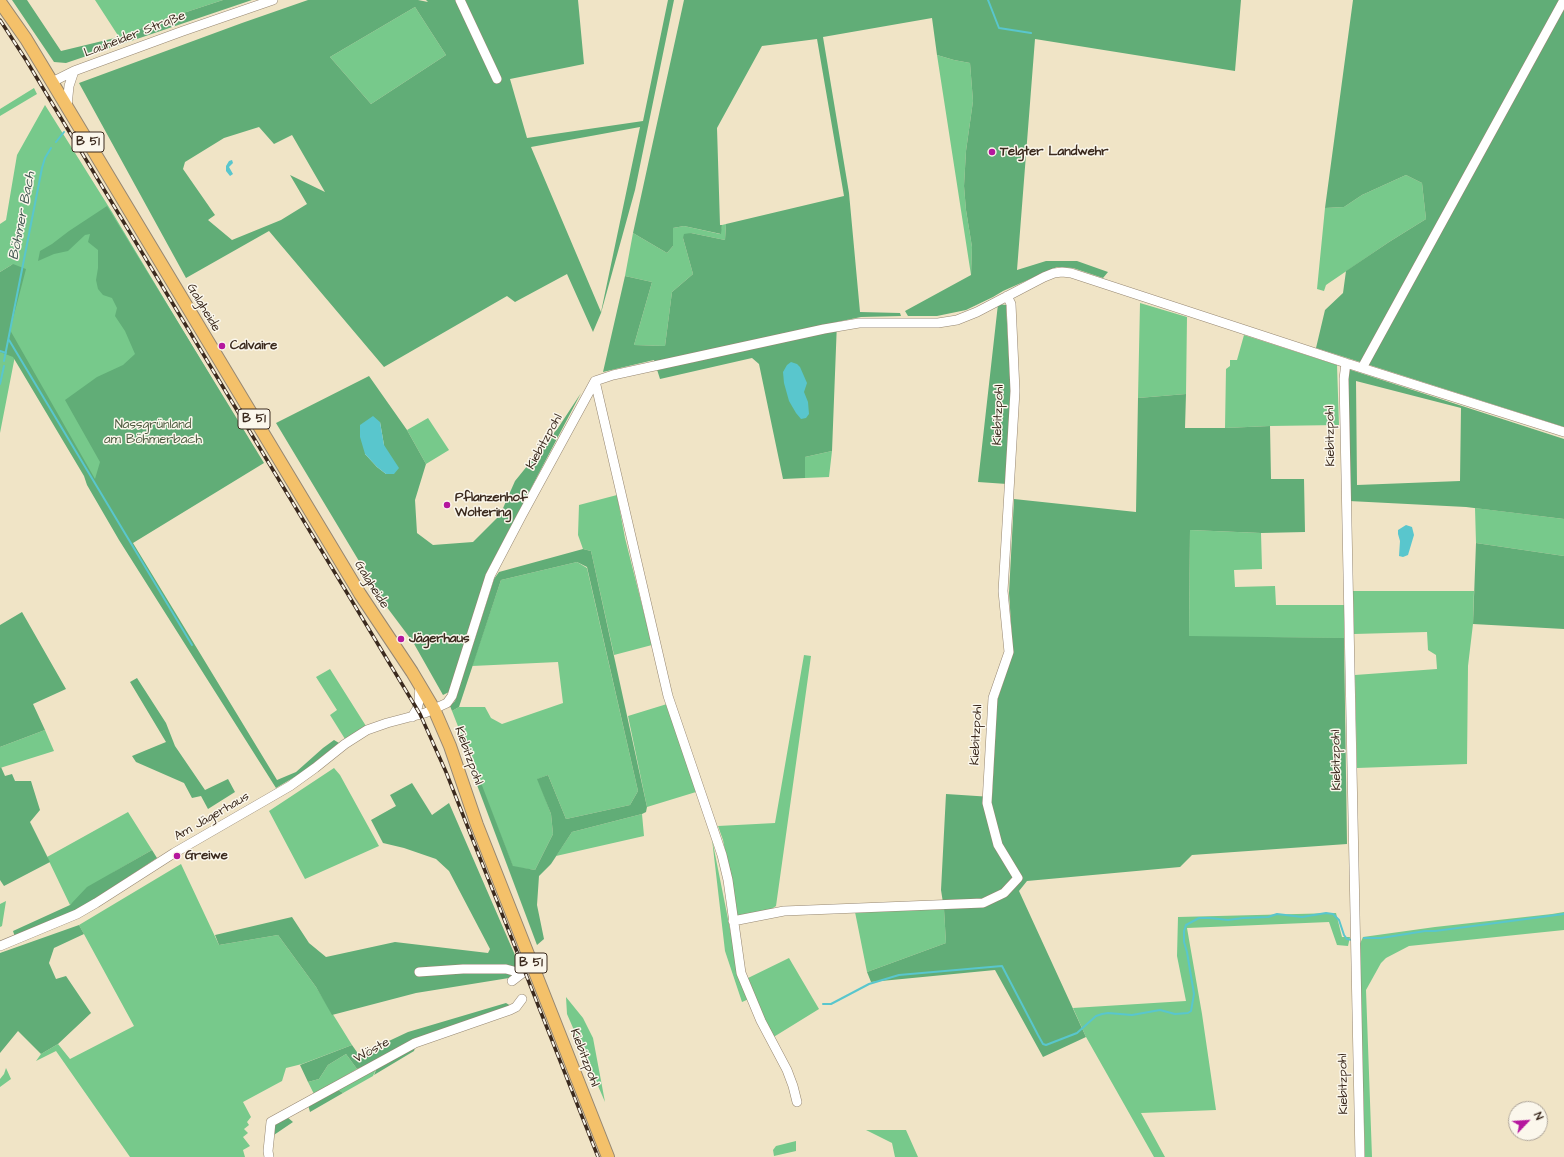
<!DOCTYPE html>
<html>
<head>
<meta charset="utf-8">
<style>
  body { margin:0 }
  #map { position:relative; width:1564px; height:1157px; overflow:hidden; background:#f0e4c6; font-family:"Architects Daughter",sans-serif }
  canvas { display:block }
  .north { position:absolute; left:1508px; top:1101px; width:40px; height:40px; box-sizing:border-box; background:#fbf7ec; border:1px solid #aea59a; border-radius:50%; rotate:65deg; font-size:11px; font-weight:700; line-height:16px; text-align:center; color:#3b2a1e }
  .north::after { content:''; display:block; margin:auto; width:14px; height:18px; background:#b5179e; clip-path:polygon(50% 0,100% 100%,50% 72%,0 100%) }
</style>
</head>
<body>
<div id="map">
<canvas width="1564" height="1157"></canvas>
<div class="north">N</div>
</div>
<script>
const ctx = document.querySelector('canvas').getContext('2d');
ctx.lineJoin = 'round';
function fill(path, color) {
  ctx.fillStyle = color;
  ctx.fill(path, 'evenodd');
}
function poly(rows) {
  const path = new Path2D();
  for (const r of rows) {
    path.moveTo(r[0], r[1]);
    for (let i = 2; i < r.length; i += 2) path.lineTo(r[i], r[i + 1]);
  }
  return path;
}
function trace(path, color, width, dash) {
  ctx.strokeStyle = color;
  ctx.lineWidth = width;
  ctx.lineCap = dash ? 'butt' : 'round';
  ctx.setLineDash(dash || []);
  ctx.stroke(path);
}
function write(font, color, halo, rows, align = 'center') {
  ctx.font = font + ' "Architects Daughter",sans-serif';
  ctx.lineWidth = 3;
  ctx.setLineDash([]);
  ctx.textBaseline = 'middle';
  ctx.strokeStyle = halo;
  ctx.fillStyle = color;
  for (const [text, x, y, turn = 0] of rows) {
    ctx.save();
    ctx.translate(x, y);
    ctx.rotate((+turn || 0) * Math.PI / 180);
    ctx.textAlign = isNaN(turn) ? turn : align;
    if (halo) ctx.strokeText(text, 0, 0);
    ctx.fillText(text, 0, 0);
    ctx.restore();
  }
}
const green = poly([
  [95,0,223,0,162,20,119,37],
  [415,7,446,55,371,104,330,57],
  [937,55,954,60,970,63,973,101,966,151,964,186,966,210,972,247,971,275],
  [34,88,37,94,0,116,0,109],
  [45,105,112,212,262,462,127,544,15,356,0,433,0,278,13,264,0,272,0,224,6,220,17,155],
  [1406,175,1422,183,1426,219,1389,242,1326,285,1324,291,1317,289,1325,208,1344,207,1362,195],
  [726,224,725,240,691,233,683,238,693,274,672,292,665,346,634,345,652,282,625,276,633,233,667,253,673,246,673,228,684,226,720,234,722,225],
  [1140,303,1187,317,1186,394,1138,398],
  [1244,335,1337,365,1339,425,1270,426,1225,428,1226,369,1230,366,1230,360,1237,360],
  [428,418,449,450,426,464,407,430],
  [832,451,829,477,805,478,805,457],
  [617,495,625,538,652,645,614,655,591,551,583,549,578,535,579,505],
  [1475,508,1564,519,1564,556,1476,543],
  [1190,530,1261,533,1262,569,1234,570,1235,587,1275,586,1276,605,1344,605,1344,638,1189,637],
  [577,562,587,568,638,791,630,805,566,819,548,775,538,779,551,814,553,834,535,870,513,867,452,711,459,707,485,707,491,718,502,724,563,703,558,662,472,666,501,580],
  [1353,591,1474,591,1473,624,1468,666,1467,764,1357,768,1355,675,1437,669,1436,655,1428,650,1427,632,1354,634],
  [804,655,811,656,776,906,767,912,740,917,734,913,730,875,723,840,718,826,775,823],
  [330,669,366,726,345,739,330,715,337,710,316,677],
  [667,704,696,792,647,807,628,716],
  [45,730,54,751,0,768,0,747],
  [334,768,340,775,379,846,305,879,269,811],
  [128,812,152,850,114,872,70,905,47,857],
  [642,814,644,836,556,856,572,832],
  [712,839,734,949,749,999,742,1002,725,951],
  [181,864,219,945,278,935,316,987,352,1045,302,1064,286,1068,282,1081,243,1102,251,1117,247,1122,249,1125,244,1129,248,1133,243,1137,250,1146,243,1150,245,1157,130,1157,56,1051,36,1061,41,1054,58,1044,70,1059,134,1026,79,925],
  [6,901,2,926,0,927,0,904],
  [944,909,946,943,867,972,855,912],
  [1564,912,1564,930,1409,946,1386,958,1381,963,1366,990,1372,1157,1365,1157,1359,946,1363,937,1435,927,1552,914],
  [1336,913,1342,937,1350,937,1348,946,1337,945,1329,922,1187,928,1202,1014,1216,1110,1141,1113,1165,1157,1154,1157,1086,1037,1073,1008,1186,1001,1177,956,1178,917],
  [789,958,819,1009,772,1038,746,979],
  [566,997,583,1018,593,1038,605,1102,567,1014],
  [346,1054,357,1069,314,1094,308,1082,319,1079,328,1065],
  [378,1065,373,1076,343,1093,337,1089],
  [6,1068,11,1079,0,1087,0,1079,4,1074],
  [866,1130,906,1130,918,1157,895,1157,892,1143],
  [796,1141,796,1151,774,1156,773,1150,776,1146]
]);
const forest = poly([
  [12,0,27,0,61,51,119,37,162,20,223,0,252,0,66,63,54,62],
  [308,0,418,0,428,2,426,0,578,0,584,64,510,79,527,138,643,121,668,0,674,0,635,190,601,313,593,332,567,274,515,302,507,296,384,367,269,231,186,278,79,83,242,23],
  [415,7,446,55,371,104,330,57],
  [259,127,274,144,292,135,325,192,290,175,307,204,281,220,232,240,208,220,215,215,183,169,185,162,224,138],
  [640,127,601,312,531,147],
  [684,0,1241,0,1235,71,1035,39,1017,270,1046,261,1077,261,1108,272,1103,278,1073,268,1057,267,1003,291,993,297,966,310,937,316,908,316,905,311,971,275,972,247,966,210,964,186,966,151,973,101,970,63,954,60,937,55,932,18,823,37,849,193,860,312,900,313,901,316,861,317,837,322,832,451,805,457,805,478,783,479,759,364,752,358,660,379,654,360,603,372,625,276,652,282,634,345,665,346,672,292,693,274,683,238,684,234,691,233,725,240,726,224,844,196,817,39,762,46,717,128,720,225,722,225,721,234,684,226,673,228,673,246,667,253,633,233],
  [1353,0,1564,0,1564,427,1316,348,1325,310,1343,293,1346,271,1389,242,1426,219,1422,183,1406,175,1362,195,1344,207,1325,208],
  [107,206,264,463,133,543,277,780,296,772,323,748,334,740,339,743,303,772,276,788,119,540,87,485,84,476,13,357,0,352,0,272,13,264,26,269,10,330,95,479,100,462,65,400,97,377,123,365,135,354,125,331,115,316,117,308,112,298,103,295,98,289,96,280,98,268,98,250,88,242,90,234,85,235,68,251,54,254,38,261,40,251,52,244,69,231],
  [998,304,1006,305,1011,395,1007,484,978,482],
  [1348,369,1564,439,1564,519,1466,507,1349,501],
  [1356,381,1461,408,1460,481,1357,485],
  [369,376,407,430,426,464,415,500,417,533,433,545,473,542,500,515,515,481,558,428,581,393,486,574,449,692,443,695,413,642,386,606,276,423],
  [380,422,384,445,386,474,377,467,365,454],
  [1186,394,1185,428,1225,428,1270,426,1271,479,1304,479,1305,532,1261,533,1190,530,1189,636,1344,638,1347,844,1192,855,1180,867,1027,881,1019,891,1086,1037,1043,1057,995,970,871,982,867,972,946,943,944,909,941,890,946,794,992,797,997,701,1013,653,1009,593,1014,499,1136,512,1138,398],
  [1476,543,1564,556,1564,629,1473,624],
  [583,549,591,551,647,807,646,812,642,814,572,832,551,864,539,876,537,905,544,939,537,945,474,777,478,775,513,866,535,870,553,834,551,814,537,779,548,775,566,819,630,805,638,791,587,567,577,562,501,580,459,707,452,711,450,706,455,701,494,579,499,572],
  [22,612,66,689,33,704,45,730,0,747,0,625],
  [137,678,166,723,175,746,205,790,228,779,235,792,208,809,201,796,192,798,184,783,136,762,132,756,166,742,130,682],
  [1,767,5,776,12,774,15,781,31,781,40,810,30,822,50,862,4,886,0,880,0,768],
  [412,783,432,815,449,803,521,969,509,978,416,993,332,1015,316,987,278,935,219,945,215,935,292,917,309,943,326,957,395,942,488,953,490,949,449,871,436,859,404,848,383,843,371,820,396,806,390,795],
  [152,850,157,858,74,913,15,937,13,931,70,905,87,887],
  [79,925,84,934,54,948,49,963,56,979,66,976,91,1013,58,1044,41,1054,18,1031,0,1053,0,953],
  [506,1003,511,1006,357,1069,346,1054,328,1065,319,1079,308,1082,300,1065,352,1045,359,1055,408,1032],
  [416,1045,414,1051,374,1075,378,1065],
  [337,1089,343,1093,310,1112,308,1105],
  [286,1116,293,1122,271,1137,273,1123]
]);
const water = poly([
  [232,160,233,163,229,167,233,174,230,176,226,171,226,166,229,161],
  [791,362,797,364,800,367,807,383,804,392,808,402,809,414,806,418,801,419,796,413,789,401,784,383,783,372,787,365],
  [373,416,380,422,384,445,399,468,394,474,386,474,377,467,365,454,360,437,360,425],
  [1406,525,1412,527,1414,535,1408,555,1403,557,1399,556,1400,541,1398,534,1398,530]
]);
const stream = poly([
  [988,0,999,28,1031,33],
  [56,142,64,132],
  [9,340,192,645],
  [0,351,6,353],
  [4,361,42,168,45,158,51,148],
  [0,384,4,366],
  [1364,938,1381,938,1425,931,1435,931,1564,914],
  [823,1004,831,1004,869,984,899,975,1002,966,1038,1035,1043,1044,1046,1045,1077,1033,1096,1016,1102,1014,1108,1013,1132,1015,1160,1010,1175,1014,1188,1013,1191,1011,1194,994,1187,952,1184,942,1184,931,1186,925,1199,918,1210,918,1228,920,1243,918,1268,917,1277,914,1302,917,1326,913,1333,914,1339,920,1344,935,1347,939,1352,940]
]);
const minor = poly([
  [460,0,497,79],
  [52,82,74,71,183,31,273,0],
  [67,106,69,86,74,71],
  [1346,363,1344,379,1360,1157],
  [1362,368,1564,0],
  [595,381,668,696,722,855,728,880,741,973,761,1021,787,1070,793,1086,797,1102],
  [412,717,417,709,419,701,420,686],
  [733,921,784,911,983,903,1004,893,1018,878,998,845,987,803,993,698,1009,652,1003,591,1015,391,1011,304,1007,296],
  [0,946,77,914,96,903,174,853,290,786,315,768,345,744,367,730,387,723,425,713,447,703,452,696,490,576,522,515,595,381,613,375,824,329,859,323,938,323,957,320,977,312,1044,277,1054,273,1062,272,1071,273,1346,363,1564,432],
  [419,972,463,969,506,969,521,973],
  [512,981,525,971],
  [269,1157,268,1151,271,1122,415,1043,510,1010,516,1007,522,999]
]);
const major = poly([
  [0,2,26,39,52,82,360,594,412,672,434,709,450,746,477,825,608,1157]
]);
const rail = poly([
  [0,20,26,60,420,714,446,772,598,1157]
]);
const markers = [
  [992,152,4,"#b5179e"],
  [222,346,4,"#b5179e"],
  [447,505,4,"#b5179e"],
  [401,639,4,"#b5179e"],
  [177,856,4,"#b5179e"]
];
const shields = [
  [88,142,32],
  [254,419,32],
  [531,963,32]
];
const shieldNames = [
  ["B 51",88,142],
  ["B 51",254,419],
  ["B 51",531,963]
];
const streetNames = [
  ["Lauheider Straße",135,35,-21],
  ["Galgheide",203,308,59],
  ["Kiebitzpohl",999,415,-88],
  ["Kiebitzpohl",1331,436,-91],
  ["Kiebitzpohl",545,442,-61],
  ["Galgheide",371,585,58],
  ["Kiebitzpohl",977,735,-87],
  ["Kiebitzpohl",468,756,70],
  ["Kiebitzpohl",1337,760,-91],
  ["Am Jägerhaus",212,817,-30],
  ["Wöste",372,1051,-29],
  ["Kiebitzpohl",584,1058,69],
  ["Kiebitzpohl",1344,1084,-91]
];
const poiNames = [
  ["Telgter Landwehr",1000,152],
  ["Calvaire",230,346],
  ["Pflanzenhof",455,498],
  ["Woltering",455,513],
  ["Jägerhaus",409,639],
  ["Greiwe",185,856]
];
const parkNames = [
  ["Nassgrünland",153,425],
  ["am Böhmerbach",153,440]
];
const waterNames = [
  ["Böhmer Bach",23,216,-79]
];
fill(green, '#77c98b');
fill(forest, '#61ad77');
fill(water, '#59c6cd');
trace(stream, '#59c6cd', 2);
trace(minor, '#968772', 10);
trace(major, '#968772', 14);
trace(minor, '#fff', 9);
trace(major, '#f4c16a', 12);
trace(rail, '#3b2a1e', 3.5);
trace(rail, '#fbf7ec', 2, [6]);
for (const [x, y, r, color] of markers) {
  const dot = new Path2D();
  dot.arc(x, y, r, 0, 2 * Math.PI);
  ctx.fillStyle = color;
  ctx.fill(dot);
  trace(dot, '#fbf7ec', 1.5);
}
for (const [x, y, w] of shields) {
  const box = new Path2D();
  box.roundRect(x - w / 2, y - 10, w, 20, 3);
  ctx.fillStyle = '#fbf7ec';
  ctx.fill(box);
  trace(box, '#3b2a1e', 1);
}
write('bold 12px', '#3b2a1e', null, shieldNames);
write('13px', '#3b2a1e', '#fbf7ec', streetNames);
write('bold 13px', '#3b2a1e', '#fbf7ec', poiNames, 'left');
write('13px', '#4d5a3f', '#fbf7ec', parkNames);
write('italic 14px', '#445953', '#fbf7ec', waterNames);
</script>
</body>
</html>
